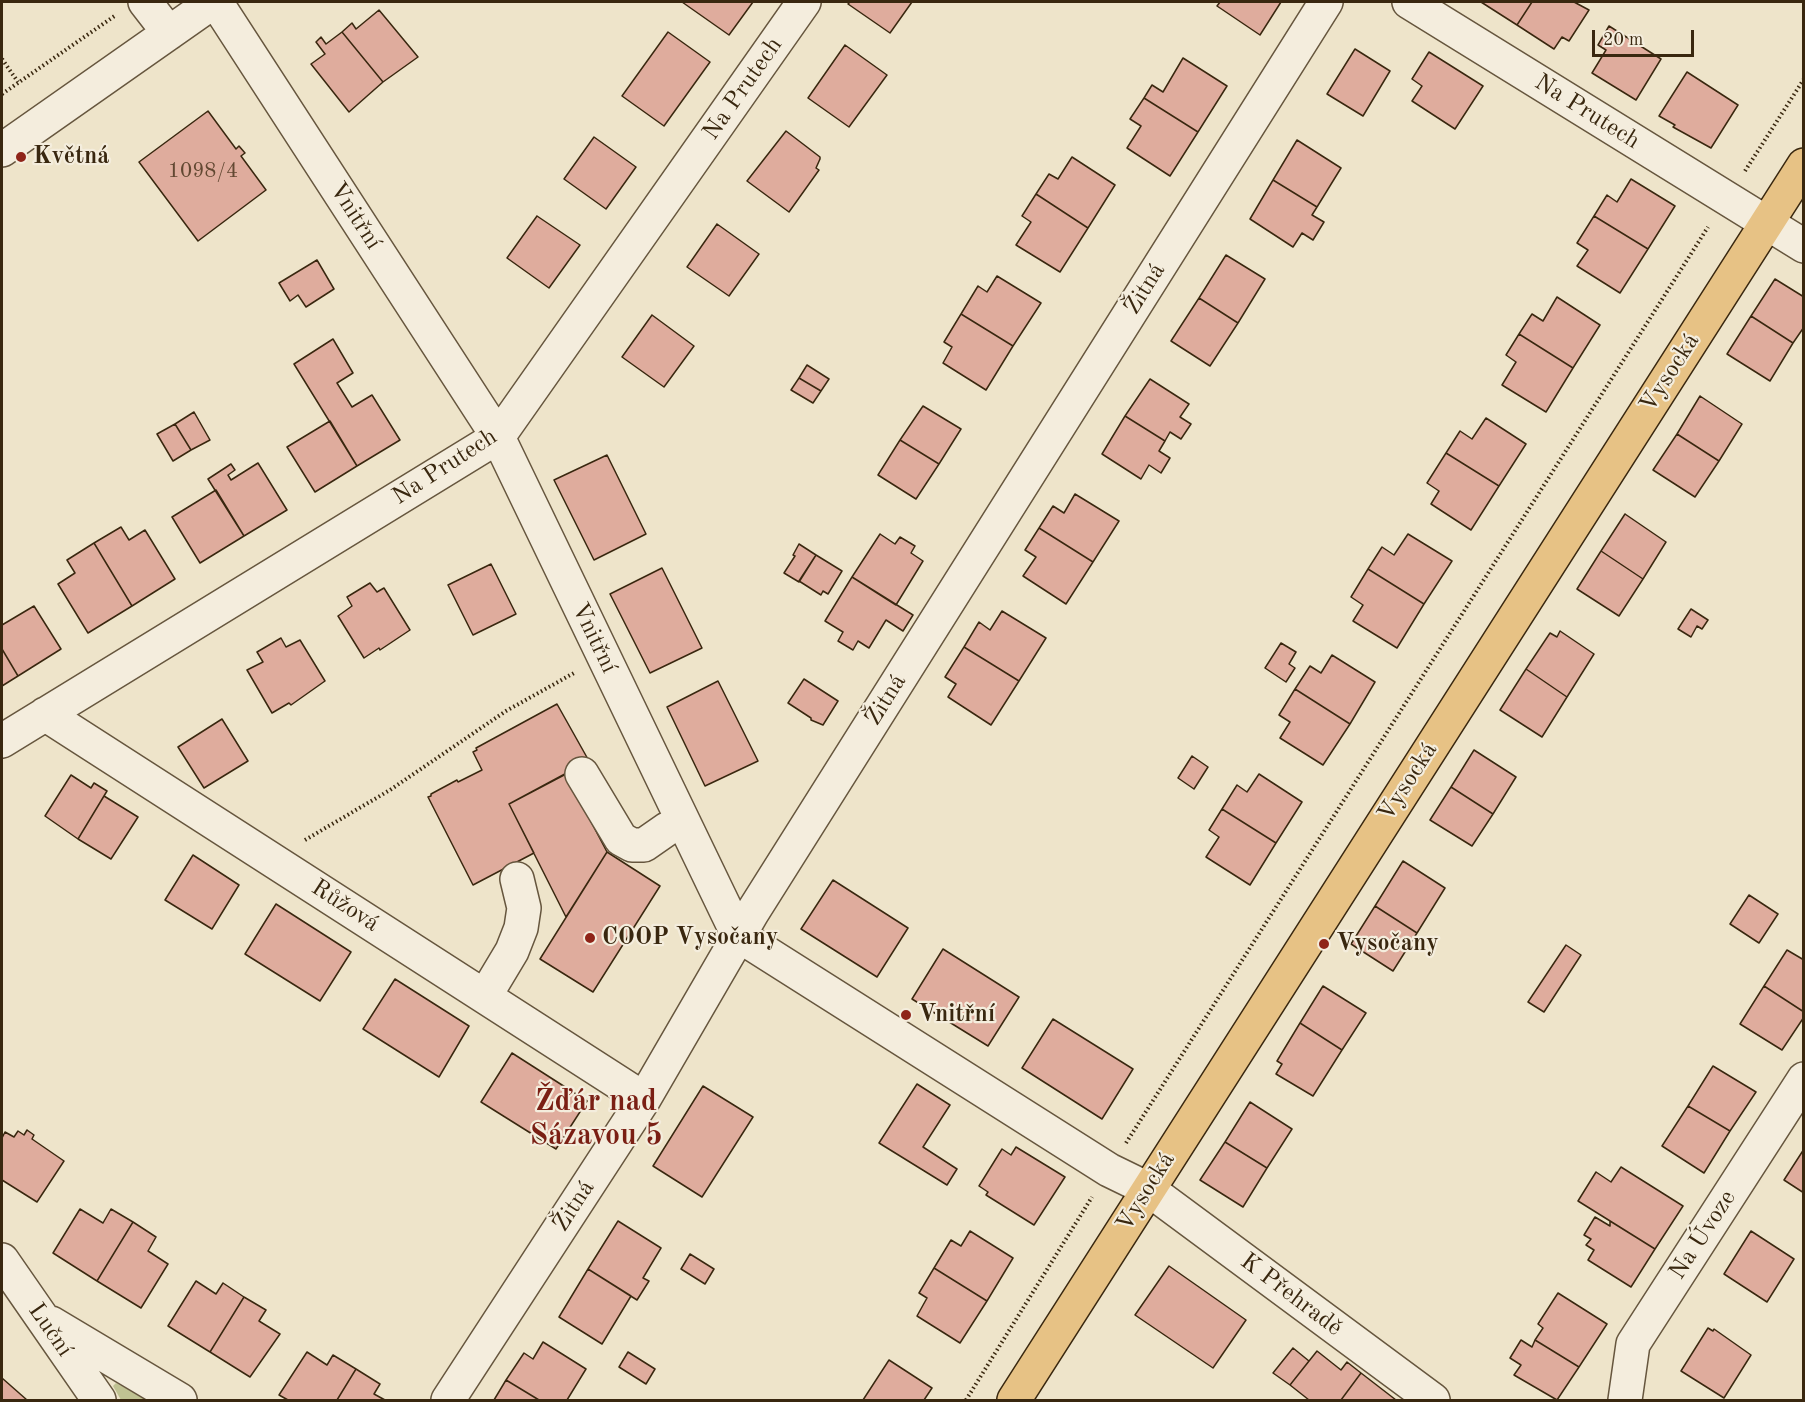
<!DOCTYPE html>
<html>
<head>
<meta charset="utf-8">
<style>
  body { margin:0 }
  #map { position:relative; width:1805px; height:1402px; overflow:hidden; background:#eee4ca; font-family:"Old Standard TT",serif }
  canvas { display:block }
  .frame { position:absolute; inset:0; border:3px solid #39270f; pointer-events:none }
  .scale { position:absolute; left:1592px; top:30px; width:102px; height:27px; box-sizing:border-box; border:3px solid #39270f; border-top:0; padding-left:8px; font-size:18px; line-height:21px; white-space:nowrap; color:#39270f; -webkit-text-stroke:4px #f4eddd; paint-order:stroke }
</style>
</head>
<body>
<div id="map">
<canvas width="1805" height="1402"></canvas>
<div class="frame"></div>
<div class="scale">20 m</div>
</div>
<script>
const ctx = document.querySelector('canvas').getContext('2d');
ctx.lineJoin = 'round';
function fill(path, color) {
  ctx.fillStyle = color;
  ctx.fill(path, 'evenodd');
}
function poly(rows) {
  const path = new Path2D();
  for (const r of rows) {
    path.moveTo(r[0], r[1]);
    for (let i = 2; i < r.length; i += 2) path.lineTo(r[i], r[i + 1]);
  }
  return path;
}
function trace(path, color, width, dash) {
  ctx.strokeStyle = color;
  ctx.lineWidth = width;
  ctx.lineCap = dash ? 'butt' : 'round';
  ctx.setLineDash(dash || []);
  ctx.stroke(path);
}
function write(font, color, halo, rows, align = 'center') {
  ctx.font = font + ' "Old Standard TT",serif';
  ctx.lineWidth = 4.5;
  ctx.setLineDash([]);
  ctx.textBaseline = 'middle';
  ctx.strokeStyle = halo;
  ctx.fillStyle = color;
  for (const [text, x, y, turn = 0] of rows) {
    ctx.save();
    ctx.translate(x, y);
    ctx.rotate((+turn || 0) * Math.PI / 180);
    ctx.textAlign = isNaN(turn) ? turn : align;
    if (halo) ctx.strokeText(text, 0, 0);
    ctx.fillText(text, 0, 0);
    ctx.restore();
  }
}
const green = poly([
  [116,1383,124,1387,146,1400,121,1400,113,1386]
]);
const building = poly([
  [682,2,753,2,729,35,682,2],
  [850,2,912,2,890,33,848,4,850,2],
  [1220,2,1281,2,1260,35,1217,6,1220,2],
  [1481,2,1532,2,1517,25,1481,2],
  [1532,2,1574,2,1589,10,1569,41,1562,37,1554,49,1517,25,1532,2],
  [379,10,418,57,383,82,342,32,352,23,356,29,379,10],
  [1609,26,1661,59,1636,100,1592,73,1606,50,1598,45,1609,26],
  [342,32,383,82,349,112,311,64,325,54,316,42,321,37,326,44,342,32],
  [668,32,710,62,664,126,622,96,668,32],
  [845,45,887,75,849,127,808,98,845,45],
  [1355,49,1390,71,1363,116,1327,94,1355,49],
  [1429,52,1483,86,1455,129,1412,101,1422,86,1412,79,1429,52],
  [1183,58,1227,86,1198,132,1144,98,1152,85,1163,92,1183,58],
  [1687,72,1738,105,1711,148,1673,127,1675,125,1659,116,1687,72],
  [1144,98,1198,132,1170,176,1127,148,1141,126,1130,119,1144,98],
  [208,111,236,149,239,146,245,153,241,156,266,190,198,241,139,162,208,111],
  [786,131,820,157,820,159,816,168,819,170,789,212,747,181,786,131],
  [594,137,636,167,606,209,564,179,594,137],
  [1297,140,1341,168,1317,207,1273,180,1297,140],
  [1072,157,1115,185,1088,228,1036,194,1049,174,1058,179,1072,157],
  [1631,179,1675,206,1648,249,1594,216,1607,195,1617,202,1631,179],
  [1273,180,1317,207,1312,215,1324,222,1313,240,1302,233,1293,247,1250,219,1273,180],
  [1036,194,1088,228,1060,272,1016,245,1031,222,1022,216,1036,194],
  [537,216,580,245,549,288,507,258,537,216],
  [1594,216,1648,249,1620,293,1577,266,1588,250,1577,243,1594,216],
  [717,224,759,254,729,296,687,267,717,224],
  [1226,255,1265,279,1238,323,1199,298,1226,255],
  [317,260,334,289,306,307,298,295,290,301,279,283,317,260],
  [997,276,1041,303,1013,346,961,314,978,286,987,292,997,276],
  [1775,279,1804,297,1804,327,1793,343,1751,316,1775,279],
  [1557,297,1600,325,1573,368,1519,334,1532,314,1543,321,1557,297],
  [1199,298,1238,323,1210,366,1171,341,1199,298],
  [961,314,1013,346,986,390,943,363,952,347,944,342,961,314],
  [652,315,694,346,664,387,622,357,652,315],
  [1751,316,1793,343,1770,381,1727,354,1751,316],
  [1519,334,1573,368,1546,412,1502,385,1516,362,1506,355,1519,334],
  [333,339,353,373,337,383,352,407,372,395,400,440,357,466,294,364,333,339],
  [807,365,829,379,821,391,799,378,807,365],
  [799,378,821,391,813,403,791,390,799,378],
  [1150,379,1189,404,1180,417,1191,424,1181,439,1170,432,1165,441,1125,416,1150,379],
  [1700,396,1742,424,1719,461,1677,434,1700,396],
  [923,406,961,429,939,464,900,440,923,406],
  [194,412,210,440,191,450,175,424,194,412],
  [1125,416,1165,441,1159,451,1170,458,1161,473,1149,465,1141,479,1102,454,1125,416],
  [1486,418,1526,444,1499,486,1446,453,1460,431,1472,439,1486,418],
  [330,421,357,466,315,492,287,447,330,421],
  [175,424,191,450,173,461,157,434,175,424],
  [1677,434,1719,461,1695,497,1653,470,1677,434],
  [900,440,939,464,916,499,878,475,900,440],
  [1446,453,1499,486,1471,530,1431,504,1439,491,1427,483,1446,453],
  [607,455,646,534,594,560,554,480,607,455],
  [258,463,287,510,244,536,208,479,231,464,235,470,228,475,231,480,258,463],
  [216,490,244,536,200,563,172,517,216,490],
  [1075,494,1119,521,1093,562,1039,528,1053,506,1064,513,1075,494],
  [1625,514,1666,542,1643,579,1601,551,1625,514],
  [121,527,129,540,145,530,175,579,132,606,94,543,121,527],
  [1039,528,1093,562,1066,604,1023,576,1036,557,1025,550,1039,528],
  [880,534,895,544,900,537,915,546,911,553,923,561,896,605,852,577,880,534],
  [1408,534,1452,561,1424,604,1368,569,1382,547,1394,555,1408,534],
  [94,543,132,606,88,633,58,584,75,573,67,560,94,543],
  [799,544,816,555,799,582,784,573,795,556,793,555,799,544],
  [1601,551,1643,579,1619,616,1577,589,1601,551],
  [816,555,842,571,828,594,823,591,821,595,799,581,816,555],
  [491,564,516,614,473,635,448,585,491,564],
  [662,568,702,648,650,673,610,594,662,568],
  [1368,569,1424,604,1397,648,1353,621,1363,605,1351,597,1368,569],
  [852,577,913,615,903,631,886,620,869,648,858,641,853,650,838,641,843,632,825,621,852,577],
  [370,583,377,592,384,588,410,630,380,650,379,648,364,658,338,616,352,606,347,597,370,583],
  [34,606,61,649,18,676,2,649,2,625,34,606],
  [1691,609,1708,620,1702,629,1697,626,1691,637,1678,629,1691,609],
  [1002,611,1046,638,1019,681,964,647,979,622,990,630,1002,611],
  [1560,631,1594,654,1567,697,1526,669,1550,633,1557,637,1560,631],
  [281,638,286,647,300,640,325,681,291,705,289,703,272,713,247,670,263,662,257,652,281,638],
  [1281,643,1296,652,1289,664,1295,668,1286,682,1265,668,1281,643],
  [964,647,1019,681,991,725,948,697,956,684,945,677,964,647],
  [2,649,18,676,2,686,2,649],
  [1332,655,1375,682,1350,724,1295,689,1310,666,1321,673,1332,655],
  [1526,669,1567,697,1542,737,1500,710,1526,669],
  [804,679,838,701,823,725,811,720,811,718,788,703,804,679],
  [718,681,758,761,705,786,667,707,718,681],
  [1295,689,1350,724,1323,765,1280,738,1290,722,1279,715,1295,689],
  [557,704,589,761,509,804,534,853,473,885,428,797,431,796,431,794,457,780,458,782,482,770,473,752,477,750,476,748,557,704],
  [222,719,248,761,204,788,178,747,222,719],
  [1474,750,1516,777,1493,814,1451,787,1474,750],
  [1192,756,1208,767,1194,789,1178,778,1192,756],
  [566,774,607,852,566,917,509,804,566,774],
  [1259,774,1302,802,1276,843,1222,809,1237,785,1247,792,1259,774],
  [71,775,91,788,94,783,107,791,78,839,45,816,71,775],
  [1451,787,1493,814,1472,846,1430,820,1451,787],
  [104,796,138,817,111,859,78,839,104,796],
  [1222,809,1276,843,1250,885,1206,857,1219,837,1209,830,1222,809],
  [607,852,660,886,593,992,540,959,607,852],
  [193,855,239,885,212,929,165,900,193,855],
  [1403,861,1445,888,1417,933,1375,906,1403,861],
  [833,880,908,928,877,977,801,929,833,880],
  [1749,895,1778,914,1759,943,1730,924,1749,895],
  [276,904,351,952,320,1001,245,954,276,904],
  [1375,906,1417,933,1393,971,1351,944,1375,906],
  [1566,945,1581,955,1544,1012,1528,1002,1566,945],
  [943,949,1019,997,988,1046,912,999,943,949],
  [1787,950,1804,960,1804,1012,1764,986,1787,950],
  [395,979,469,1026,439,1077,363,1029,395,979],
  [1323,986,1366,1013,1342,1050,1300,1023,1323,986],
  [1764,986,1804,1012,1804,1017,1782,1050,1740,1024,1764,986],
  [1053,1019,1133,1069,1102,1119,1022,1068,1053,1019],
  [1300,1023,1342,1050,1313,1096,1276,1074,1282,1064,1277,1061,1300,1023],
  [512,1053,587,1101,556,1149,481,1102,512,1053],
  [1713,1066,1756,1092,1730,1131,1688,1106,1713,1066],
  [917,1084,950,1105,923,1147,957,1169,947,1185,879,1143,917,1084],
  [703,1086,753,1117,702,1197,653,1166,703,1086],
  [1250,1102,1292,1129,1267,1168,1225,1142,1250,1102],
  [1688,1106,1730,1131,1704,1173,1662,1146,1688,1106],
  [27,1130,34,1135,32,1139,64,1161,37,1202,2,1180,2,1138,5,1132,14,1137,18,1131,24,1135,27,1130],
  [1225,1142,1267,1168,1243,1207,1200,1180,1225,1142],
  [1016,1147,1065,1177,1034,1225,986,1195,988,1192,979,1186,1002,1149,1011,1155,1016,1147],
  [1804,1149,1804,1193,1784,1180,1804,1149],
  [1621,1167,1683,1206,1655,1249,1578,1201,1596,1172,1611,1182,1621,1167],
  [80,1209,103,1223,111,1209,133,1222,97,1281,53,1253,80,1209],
  [1595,1217,1610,1226,1610,1221,1655,1249,1631,1287,1588,1260,1594,1250,1586,1245,1591,1239,1584,1235,1595,1217],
  [618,1221,661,1248,643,1278,649,1281,637,1300,588,1269,618,1221],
  [133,1222,156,1237,148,1251,168,1264,141,1308,97,1281,133,1222],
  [970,1231,1013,1258,987,1301,934,1268,951,1240,961,1246,970,1231],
  [1751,1231,1794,1259,1767,1302,1724,1274,1751,1231],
  [690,1254,714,1269,705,1284,681,1269,690,1254],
  [1169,1266,1246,1320,1213,1368,1135,1315,1169,1266],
  [934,1268,987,1301,960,1343,917,1316,927,1298,919,1293,934,1268],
  [588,1269,631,1296,602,1344,559,1317,588,1269],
  [196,1281,216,1294,223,1283,244,1297,210,1352,168,1326,196,1281],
  [1558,1293,1607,1324,1579,1367,1535,1340,1543,1328,1538,1324,1558,1293],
  [244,1297,266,1310,259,1321,280,1334,250,1377,210,1352,244,1297],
  [1708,1328,1713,1331,1714,1329,1751,1355,1724,1398,1681,1371,1708,1328],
  [1521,1340,1532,1347,1535,1340,1579,1367,1557,1400,1514,1375,1521,1365,1510,1358,1521,1340],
  [543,1342,586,1369,567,1400,539,1400,506,1380,524,1353,533,1359,543,1342],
  [1293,1348,1309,1361,1290,1385,1273,1373,1293,1348],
  [1317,1351,1341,1370,1347,1362,1361,1373,1341,1400,1309,1400,1290,1385,1317,1351],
  [307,1352,327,1365,333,1355,356,1369,337,1400,288,1400,279,1395,307,1352],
  [628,1352,655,1369,646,1384,619,1367,628,1352],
  [889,1360,932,1388,924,1400,863,1400,889,1360],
  [356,1369,380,1384,374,1394,385,1400,337,1400,356,1369],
  [1361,1373,1396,1400,1341,1400,1361,1373],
  [2,1378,27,1400,2,1400,2,1378],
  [506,1380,539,1400,494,1400,506,1380]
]);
const path = poly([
  [2,59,18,82],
  [2,94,116,15],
  [1745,171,1804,79],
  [305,840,390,790,506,711,574,673],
  [1126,1143,1708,227],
  [966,1400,1092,1197]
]);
const minor = poly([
  [145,2,169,33],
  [216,2,498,437,738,935,1109,1170,1148,1189,1433,1400],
  [1409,2,1804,246],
  [2,150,213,2],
  [45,714,644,1099],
  [2,741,498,437,804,2],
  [582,774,621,839,632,845,644,845,667,829,683,822],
  [485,996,512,951,521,928,524,908,517,879],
  [2,1260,99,1400],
  [51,1323,180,1400],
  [448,1400,644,1099,752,913,1326,2],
  [1625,1400,1633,1344,1804,1079]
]);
const major = poly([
  [1014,1400,1804,165]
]);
const markers = [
  [21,157,6,"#8f2418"],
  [590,938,6,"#8f2418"],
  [1324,944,6,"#8f2418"],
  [906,1015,6,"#8f2418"]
];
const numberNames = [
  ["1098/4",203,171]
];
const streetNames = [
  ["Na Prutech",743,89,-55],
  ["Na Prutech",1587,112,32],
  ["Vnitřní",355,216,57],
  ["Žitná",1145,289,-58],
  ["Vysocká",1670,373,-57],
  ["Na Prutech",445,467,-33],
  ["Vnitřní",594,638,64],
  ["Žitná",886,700,-58],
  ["Vysocká",1408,782,-57],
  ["Růžová",345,906,33],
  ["Vysocká",1146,1192,-58],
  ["Žitná",574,1206,-57],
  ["Na Úvoze",1703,1235,-57],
  ["K Přehradě",1291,1295,37],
  ["Luční",50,1330,55]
];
const poiNames = [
  ["Květná",33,157],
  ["COOP Vysočany",602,938],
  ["Vysočany",1336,944],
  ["Vnitřní",918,1015]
];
const districtNames = [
  ["Žďár nad",596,1102],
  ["Sázavou 5",596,1136]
];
fill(green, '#c0c292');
fill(building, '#dfac9d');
trace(building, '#39270f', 1.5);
trace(minor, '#66563e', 36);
trace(major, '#39270f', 36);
trace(path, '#39270f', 4, [1.5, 3]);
trace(minor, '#f4eddd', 33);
trace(major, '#e7c285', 33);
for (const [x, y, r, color] of markers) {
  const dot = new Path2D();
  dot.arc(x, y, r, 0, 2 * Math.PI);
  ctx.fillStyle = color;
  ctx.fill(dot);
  trace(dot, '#f4eddd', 2);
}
write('21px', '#624832', null, numberNames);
write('24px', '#39270f', '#f4eddd', streetNames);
write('bold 24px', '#39270f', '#f4eddd', poiNames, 'left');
write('bold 30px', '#7a1f14', '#f4eddd', districtNames);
</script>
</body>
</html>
